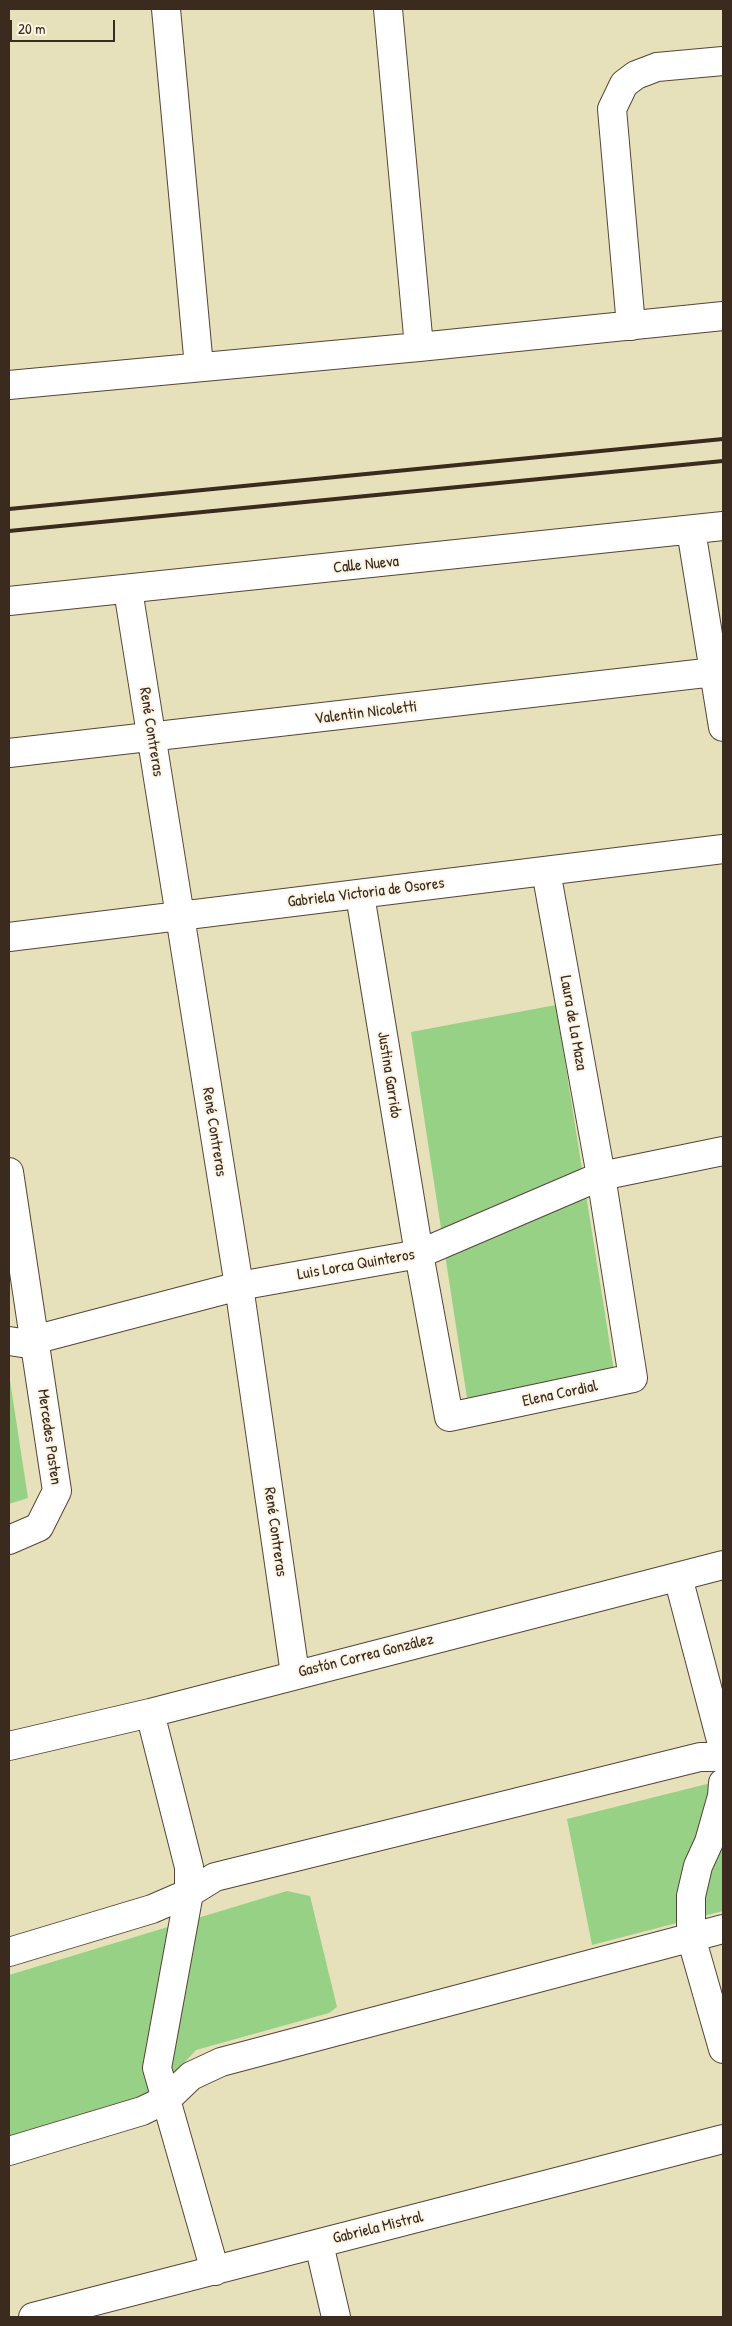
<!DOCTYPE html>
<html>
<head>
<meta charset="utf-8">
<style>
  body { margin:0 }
  #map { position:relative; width:732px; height:2326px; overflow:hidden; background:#e6e0bb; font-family:"Patrick Hand",sans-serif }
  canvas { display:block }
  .frame { position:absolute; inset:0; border:10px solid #3b2a1e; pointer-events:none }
  .scale { position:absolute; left:10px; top:20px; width:105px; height:22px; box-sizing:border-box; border:2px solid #3b2a1e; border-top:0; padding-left:6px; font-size:15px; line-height:18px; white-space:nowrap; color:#3b2a1e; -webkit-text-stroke:4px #fcf5e5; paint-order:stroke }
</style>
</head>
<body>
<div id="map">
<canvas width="732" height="2326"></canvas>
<div class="frame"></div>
<div class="scale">20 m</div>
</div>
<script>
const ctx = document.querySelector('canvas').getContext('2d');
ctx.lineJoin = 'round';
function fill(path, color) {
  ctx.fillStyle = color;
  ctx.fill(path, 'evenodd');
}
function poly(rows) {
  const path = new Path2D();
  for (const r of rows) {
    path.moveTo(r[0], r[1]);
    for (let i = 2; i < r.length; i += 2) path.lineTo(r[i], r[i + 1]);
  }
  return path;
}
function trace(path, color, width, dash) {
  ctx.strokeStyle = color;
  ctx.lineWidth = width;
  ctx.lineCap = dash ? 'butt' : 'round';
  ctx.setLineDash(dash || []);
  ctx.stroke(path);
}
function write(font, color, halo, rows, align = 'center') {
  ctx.font = font + ' "Patrick Hand",sans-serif';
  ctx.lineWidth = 4;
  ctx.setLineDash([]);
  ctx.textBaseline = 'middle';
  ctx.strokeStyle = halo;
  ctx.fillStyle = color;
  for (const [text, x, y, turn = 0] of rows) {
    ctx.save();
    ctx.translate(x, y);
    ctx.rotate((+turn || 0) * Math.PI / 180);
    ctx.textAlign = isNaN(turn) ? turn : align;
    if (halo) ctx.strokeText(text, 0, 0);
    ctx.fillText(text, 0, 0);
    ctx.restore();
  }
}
const green = poly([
  [556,1005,614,1371,467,1398,411,1032],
  [9,1374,28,1498,9,1504],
  [723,1780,723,1911,592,1945,567,1819],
  [287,1891,310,1896,337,2007,329,2013,196,2050,159,2090,127,2105,14,2137,9,2135,9,1975]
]);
const minor = poly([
  [166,9,199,367],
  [388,9,419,347],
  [631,326,612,109,624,84,636,75,657,67,723,61],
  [9,385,419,347,723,316],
  [691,530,723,727],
  [128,590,239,1286,295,1674],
  [9,601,723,526],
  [9,753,723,671],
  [360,895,419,1254,449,1417,633,1378,601,1176,546,871],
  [9,937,723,849],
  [9,1172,57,1491,39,1527,9,1540],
  [9,1341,22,1343,239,1286,419,1254,601,1176,723,1151],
  [678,1577,723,1748],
  [150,1713,189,1867,189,1893,157,2068,215,2271],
  [9,1746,150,1713,723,1565],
  [723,1783,722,1796,709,1842,698,1866,691,1896,691,1937,723,2049],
  [9,1952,152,1909,189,1893,215,1877,700,1757,723,1757],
  [9,2151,142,2111,167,2099,191,2076,221,2062,723,1929],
  [319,2244,336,2317],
  [33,2317,723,2139]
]);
const rail = poly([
  [9,509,723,439],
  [9,531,723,461]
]);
const streetNames = [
  ["Calle Nueva",366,565,-6],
  ["Valentin Nicoletti",366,713,-7],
  ["René Contreras",151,732,81],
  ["Gabriela Victoria de Osores",366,893,-7],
  ["Laura de La Maza",573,1023,80],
  ["Justina Garrido",389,1075,81],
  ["René Contreras",214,1132,81],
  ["Luis Lorca Quinteros",356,1265,-10],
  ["Elena Cordial",560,1394,-12],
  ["Mercedes Pasten",49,1437,82],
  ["René Contreras",275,1532,82],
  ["Gastón Correa González",366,1656,-14],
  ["Gabriela Mistral",378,2228,-14]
];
fill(green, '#96d185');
trace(minor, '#554536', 30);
trace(minor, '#fff', 28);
trace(rail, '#3b2a1e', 4);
write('16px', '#3b2a1e', '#fcf5e5', streetNames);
</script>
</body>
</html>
